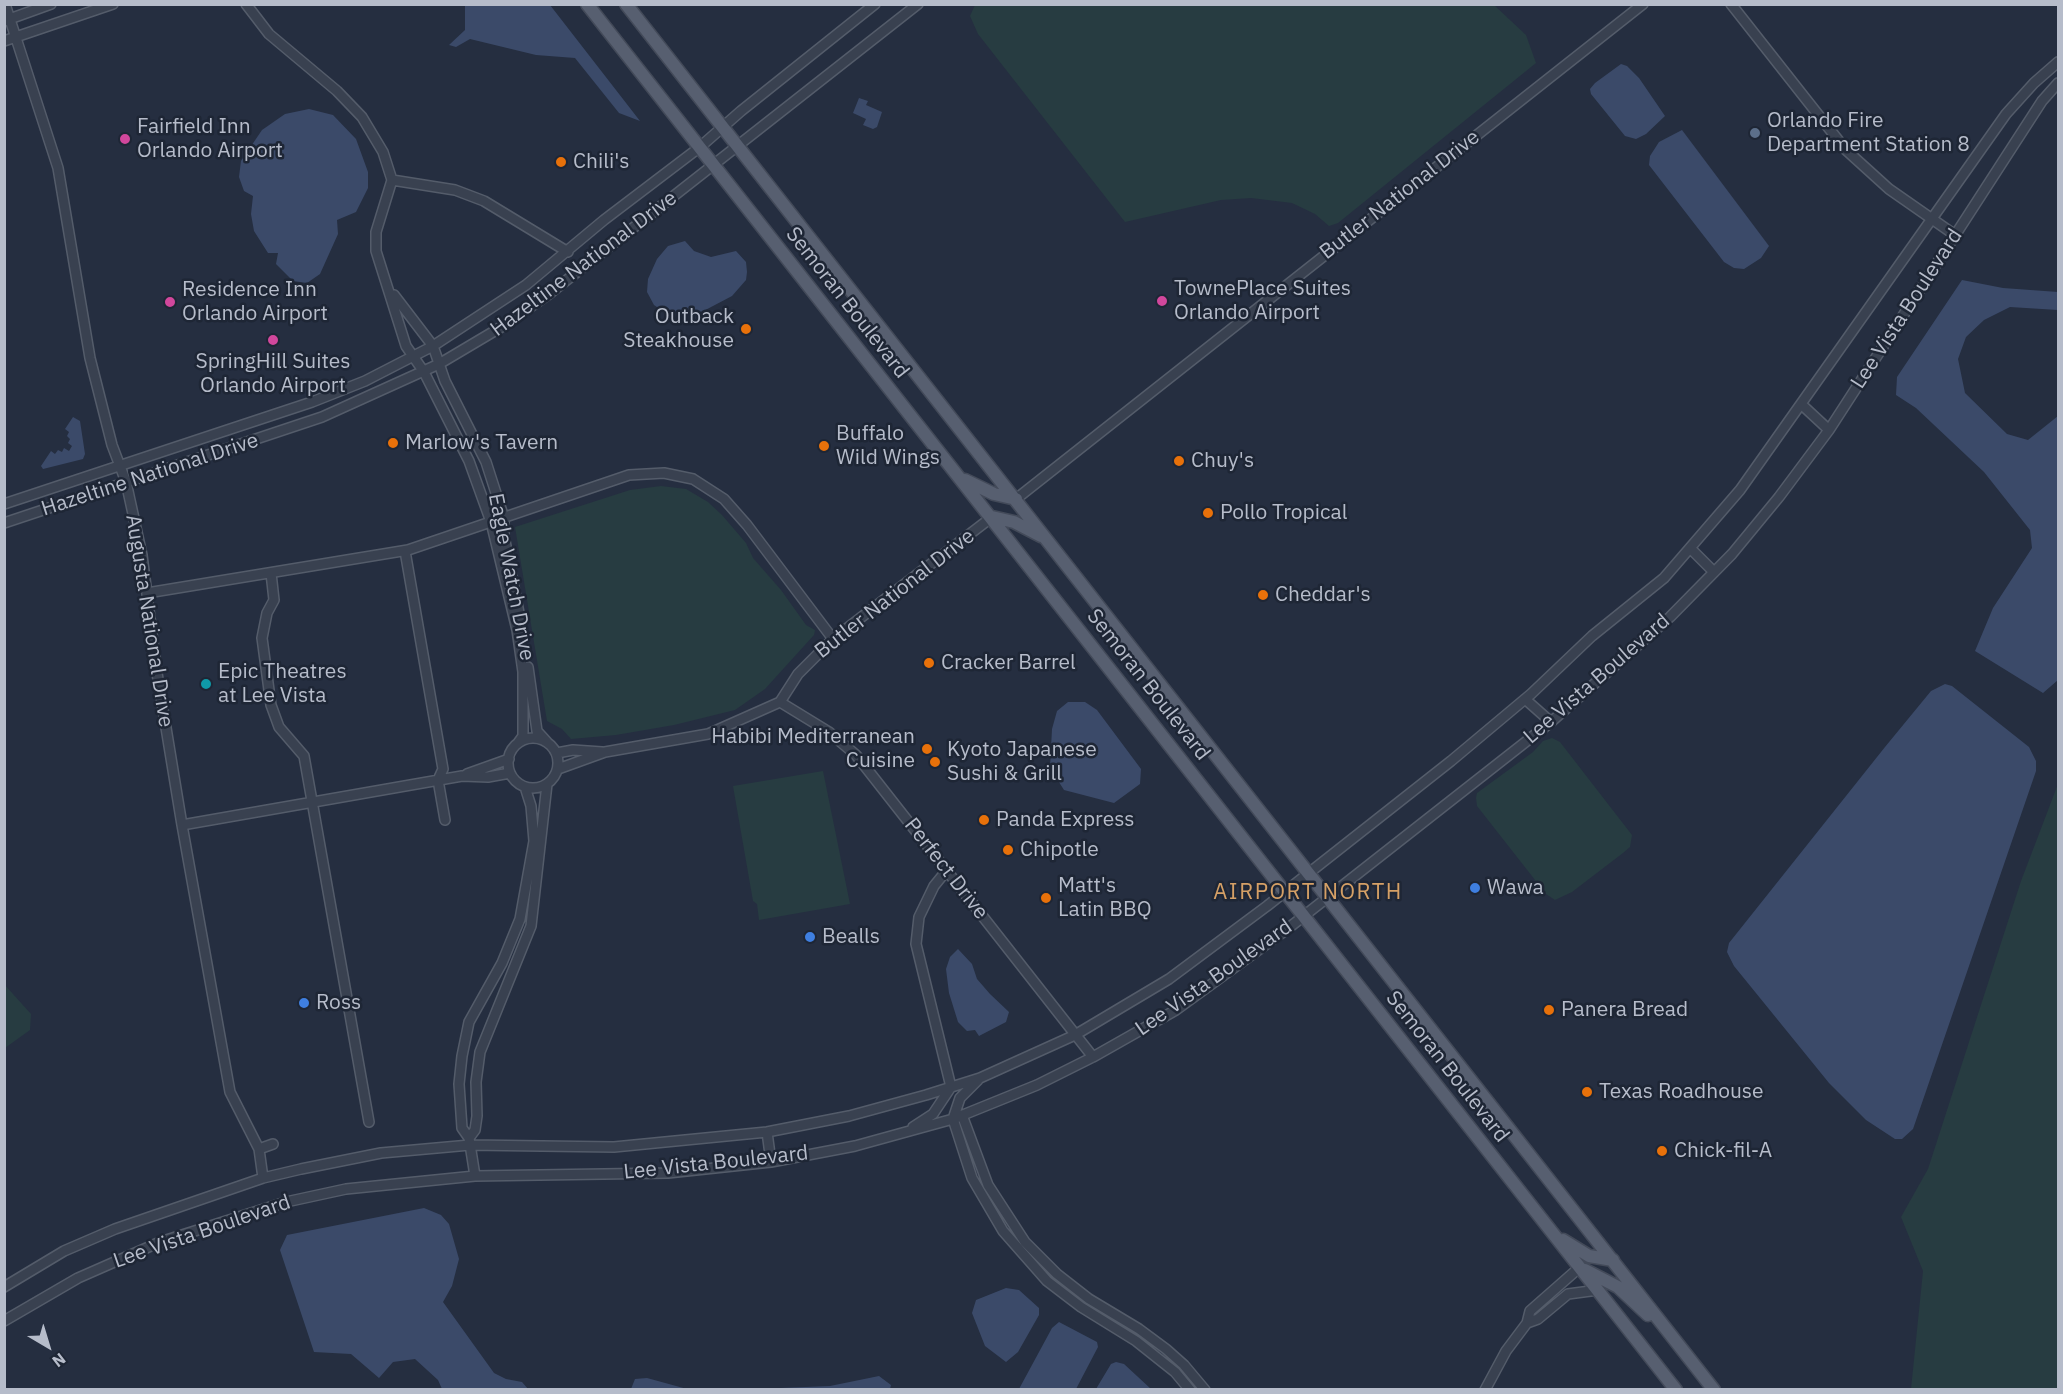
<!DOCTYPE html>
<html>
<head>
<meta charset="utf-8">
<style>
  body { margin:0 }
  #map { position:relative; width:2063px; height:1394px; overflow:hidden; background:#252e40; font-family:"IBM Plex Sans",sans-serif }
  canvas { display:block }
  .frame { position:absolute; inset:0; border:6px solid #b6bcca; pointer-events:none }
  .north { position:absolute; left:18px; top:1316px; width:60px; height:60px; -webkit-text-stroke:4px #1e2635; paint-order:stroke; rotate:142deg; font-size:16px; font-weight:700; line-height:24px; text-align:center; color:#b6bcca }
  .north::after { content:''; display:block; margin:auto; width:21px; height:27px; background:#b6bcca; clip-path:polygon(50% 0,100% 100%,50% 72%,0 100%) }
</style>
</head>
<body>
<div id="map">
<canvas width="2063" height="1394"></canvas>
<div class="frame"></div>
<div class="north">N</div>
</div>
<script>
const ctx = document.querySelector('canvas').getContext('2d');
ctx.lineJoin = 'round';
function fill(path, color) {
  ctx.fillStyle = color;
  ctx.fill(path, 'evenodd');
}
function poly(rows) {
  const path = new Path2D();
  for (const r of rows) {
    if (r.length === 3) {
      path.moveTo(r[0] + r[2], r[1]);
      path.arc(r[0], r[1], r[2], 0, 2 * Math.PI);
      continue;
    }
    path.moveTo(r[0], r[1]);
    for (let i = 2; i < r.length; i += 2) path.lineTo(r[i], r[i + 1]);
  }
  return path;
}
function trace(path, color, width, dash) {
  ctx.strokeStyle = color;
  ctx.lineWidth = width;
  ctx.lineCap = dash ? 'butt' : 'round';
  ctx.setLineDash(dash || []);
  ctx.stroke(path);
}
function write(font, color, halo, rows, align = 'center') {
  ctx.font = font + ' "IBM Plex Sans",sans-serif';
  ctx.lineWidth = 5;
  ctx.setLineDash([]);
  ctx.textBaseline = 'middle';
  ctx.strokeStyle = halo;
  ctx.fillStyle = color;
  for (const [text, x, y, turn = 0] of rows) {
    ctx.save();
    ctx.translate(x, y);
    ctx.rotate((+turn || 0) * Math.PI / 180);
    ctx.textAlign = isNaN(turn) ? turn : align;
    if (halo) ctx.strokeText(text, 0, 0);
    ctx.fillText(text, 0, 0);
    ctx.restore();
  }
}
const green = poly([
  [975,5,1494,5,1526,35,1536,63,1338,223,1329,226,1315,214,1292,203,1251,198,1221,200,1125,222,978,34,970,16],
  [661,486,686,489,708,502,722,515,746,543,753,558,781,590,806,625,815,630,814,635,765,689,735,710,674,725,616,735,571,739,562,729,547,721,515,527,630,490],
  [1552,738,1560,742,1632,835,1630,847,1623,853,1572,892,1555,900,1546,894,1477,806,1476,798,1477,793,1533,752,1543,741],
  [823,771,850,904,759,920,757,904,753,901,733,786],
  [2058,784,2058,1389,1911,1389,1923,1271,1901,1217,1928,1169,2021,881],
  [4,984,31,1014,30,1030,5,1048]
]);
const water = poly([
  [465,5,550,5,640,121,619,113,575,58,536,55,470,39,456,47,449,45,465,30],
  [1621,64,1627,66,1639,78,1665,116,1646,134,1636,139,1625,136,1591,94,1590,89,1595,83],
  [859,98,868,101,866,105,882,112,877,127,873,129,863,125,866,119,853,113],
  [309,109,333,115,356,139,368,172,368,188,356,212,337,220,338,234,320,274,307,283,293,281,276,264,278,253,268,253,254,231,251,214,253,196,244,191,239,177,241,161,262,130,285,114],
  [1682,130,1769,246,1761,258,1744,269,1734,268,1724,262,1649,165,1650,156,1659,142],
  [685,241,694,251,711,257,736,251,746,262,747,272,746,280,732,296,694,316,672,317,654,305,647,292,648,279,657,259,668,246],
  [1962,280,2003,288,2058,292,2058,310,2010,307,1984,320,1966,337,1958,359,1965,393,2007,434,2028,440,2058,416,2058,680,2043,693,1975,651,1993,608,2032,548,2030,530,1984,472,1916,408,1896,395,1897,377],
  [73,417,80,421,85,454,83,459,43,469,41,466,51,451,55,454,58,450,62,452,64,448,69,451,72,446,68,443,70,439,67,436,69,432,65,429],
  [1945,684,1952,686,2029,747,2036,761,2036,771,1913,1129,1902,1139,1895,1139,1866,1120,1829,1083,1734,966,1727,952,1729,943,1885,747,1931,691],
  [1068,702,1085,702,1097,710,1141,769,1140,784,1114,803,1064,790,1050,768,1052,729,1057,711],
  [958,949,972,964,977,979,990,994,1009,1012,1006,1022,979,1036,975,1030,967,1031,958,1022,949,993,946,969,950,957],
  [424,1208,441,1215,449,1224,459,1259,452,1286,443,1302,494,1373,506,1379,522,1382,528,1389,442,1389,438,1380,415,1359,393,1362,379,1378,351,1354,314,1352,280,1250,287,1235],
  [1006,1288,1019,1290,1039,1308,1039,1315,1018,1352,1006,1362,985,1346,972,1313,976,1300],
  [1059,1322,1097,1342,1098,1347,1076,1389,1019,1389,1052,1328],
  [1116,1362,1124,1364,1151,1389,1096,1389,1111,1364],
  [879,1376,891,1385,890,1389,755,1389,830,1386],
  [647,1378,687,1389,631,1389,635,1379]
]);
const minor = poly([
  [5,4,58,168,90,358,112,445,126,482,142,555,157,673,182,825,462,776,488,777,510,773],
  [246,4,269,34,337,91,362,117,383,152,392,180,376,232,376,251,406,346,424,372,469,461,491,522,517,630,523,672,523,736,518,743],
  [1731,4,1846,150,1889,189,1955,235],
  [4,21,51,4],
  [4,41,113,4],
  [392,180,455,190,484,201,568,252],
  [394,295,433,346,445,381,486,462,504,518,504,536,520,618],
  [1801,404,1829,430],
  [1016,499,1643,4],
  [4,504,312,402,365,381,433,346,526,285,604,220,700,147,741,111,875,4],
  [4,523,322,417,439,364,503,326,549,294,918,4],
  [1690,548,1714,572],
  [405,551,443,769,438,780,445,820],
  [271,573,274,600,267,613,262,638,271,705,279,727,304,756,369,1122],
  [147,593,408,550,629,475,664,473,693,479,724,499,747,525,833,639],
  [528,667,537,731,547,742],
  [1525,699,1551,722],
  [780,702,829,732,856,755,1093,1057],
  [780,702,798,674,833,639,992,517],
  [533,763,25],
  [557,753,573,750,602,752],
  [558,769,605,752,708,734,780,702],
  [467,774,509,759],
  [182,825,230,1092,259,1149],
  [978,1080,960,1098,953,1119,972,1178,1003,1231,1047,1281,1081,1307,1136,1341,1175,1372,1190,1390],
  [962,1115,988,1185,1025,1242,1057,1274,1089,1299,1139,1329,1166,1349,1184,1365,1205,1390],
  [913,1127,933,1114,951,1087,916,944,919,917,934,886,947,870],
  [767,1132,771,1162],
  [469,1138,475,1130,477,1116,476,1082,480,1052,531,926,547,784],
  [475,1176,469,1138,462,1128,459,1084,462,1056,469,1022,502,963,520,919,534,841,531,806,525,787],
  [263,1178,259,1149,273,1144],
  [4,1287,64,1251,115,1229,263,1178,301,1169,381,1153,470,1145,614,1147,767,1132,849,1116,926,1095,980,1078,1075,1035,1169,979,1267,906,1451,761,1531,694,1592,636,1664,578,1740,490,2006,114,2034,83,2058,62],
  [4,1321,78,1278,160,1242,286,1202,346,1189,475,1176,668,1173,771,1162,855,1146,953,1119,1037,1085,1093,1057,1176,1010,1286,930,1551,722,1670,617,1732,554,1779,497,1829,430,2042,101,2058,83],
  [1527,1323,1538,1319,1568,1294,1598,1290],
  [1485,1390,1506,1351,1527,1323,1530,1311,1580,1267]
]);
const major = poly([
  [587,4,1676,1390],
  [626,4,1714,1390],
  [965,480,994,494,1016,499],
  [992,517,1014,522,1041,536],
  [1563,1240,1589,1256,1613,1260],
  [1585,1270,1618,1287,1648,1315]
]);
const markers = [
  [1755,133,6,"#5c6f8a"],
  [125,139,6,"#d1479c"],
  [561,162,6,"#e8710a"],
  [1162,301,6,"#d1479c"],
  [170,302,6,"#d1479c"],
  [746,329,6,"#e8710a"],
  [273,340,6,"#d1479c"],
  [393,443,6,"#e8710a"],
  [824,446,6,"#e8710a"],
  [1179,461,6,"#e8710a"],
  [1208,513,6,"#e8710a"],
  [1263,595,6,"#e8710a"],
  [929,663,6,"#e8710a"],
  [206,684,6,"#0f9aa8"],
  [927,749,6,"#e8710a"],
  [935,762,6,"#e8710a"],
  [984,820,6,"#e8710a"],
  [1008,850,6,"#e8710a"],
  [1475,888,6,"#3f7fe0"],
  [1046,898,6,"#e8710a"],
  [810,937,6,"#3f7fe0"],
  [304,1003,6,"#3f7fe0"],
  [1549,1010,6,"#e8710a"],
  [1587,1092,6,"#e8710a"],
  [1662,1151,6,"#e8710a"]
];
const poiNames = [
  ["Orlando Fire",1767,121],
  ["Department Station 8",1767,145],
  ["Fairfield Inn",137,127],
  ["Orlando Airport",137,151],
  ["Chili's",573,162],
  ["TownePlace Suites",1174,289],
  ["Orlando Airport",1174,313],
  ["Residence Inn",182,290],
  ["Orlando Airport",182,314],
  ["Outback",734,317,"right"],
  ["Steakhouse",734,341,"right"],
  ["SpringHill Suites",273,362,"center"],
  ["Orlando Airport",273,386,"center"],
  ["Buffalo",836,434],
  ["Wild Wings",836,458],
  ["Marlow's Tavern",405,443],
  ["Chuy's",1191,461],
  ["Pollo Tropical",1220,513],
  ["Cheddar's",1275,595],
  ["Cracker Barrel",941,663],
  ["Epic Theatres",218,672],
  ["at Lee Vista",218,696],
  ["Habibi Mediterranean",915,737,"right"],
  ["Cuisine",915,761,"right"],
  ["Kyoto Japanese",947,750],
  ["Sushi & Grill",947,774],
  ["Panda Express",996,820],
  ["Chipotle",1020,850],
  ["Matt's",1058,886],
  ["Latin BBQ",1058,910],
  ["Wawa",1487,888],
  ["Bealls",822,937],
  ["Ross",316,1003],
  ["Panera Bread",1561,1010],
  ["Texas Roadhouse",1599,1092],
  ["Chick-fil-A",1674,1151]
];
const streetNames = [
  ["Butler National Drive",1400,195,-38],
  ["Hazeltine National Drive",584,264,-37],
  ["Semoran Boulevard",847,303,52],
  ["Lee Vista Boulevard",1907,309,-57],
  ["Hazeltine National Drive",150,475,-18],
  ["Eagle Watch Drive",511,577,79],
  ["Butler National Drive",895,594,-38],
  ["Augusta National Drive",149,621,81],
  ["Lee Vista Boulevard",1597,679,-41],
  ["Semoran Boulevard",1148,685,52],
  ["Perfect Drive",946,869,52],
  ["Lee Vista Boulevard",1214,978,-35],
  ["Semoran Boulevard",1447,1067,52],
  ["Lee Vista Boulevard",716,1163,-6],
  ["Lee Vista Boulevard",202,1232,-19]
];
const neighbourhoodNames = [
  ["AIRPORT NORTH",1308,893]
];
fill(green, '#273c41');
fill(water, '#3b4a69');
trace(minor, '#545c6a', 12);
trace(major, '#434a59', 15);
trace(minor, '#394150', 9);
trace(major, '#575f70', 12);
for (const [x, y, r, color] of markers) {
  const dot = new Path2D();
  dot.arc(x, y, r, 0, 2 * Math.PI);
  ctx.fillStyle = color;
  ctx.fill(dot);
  trace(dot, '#1e2635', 2);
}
write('21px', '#b6bcca', '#1e2635', poiNames, 'left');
write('21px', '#b6bcca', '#1e2635', streetNames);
ctx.letterSpacing = '1.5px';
write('22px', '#d5a066', '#1e2635', neighbourhoodNames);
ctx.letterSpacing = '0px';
</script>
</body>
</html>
